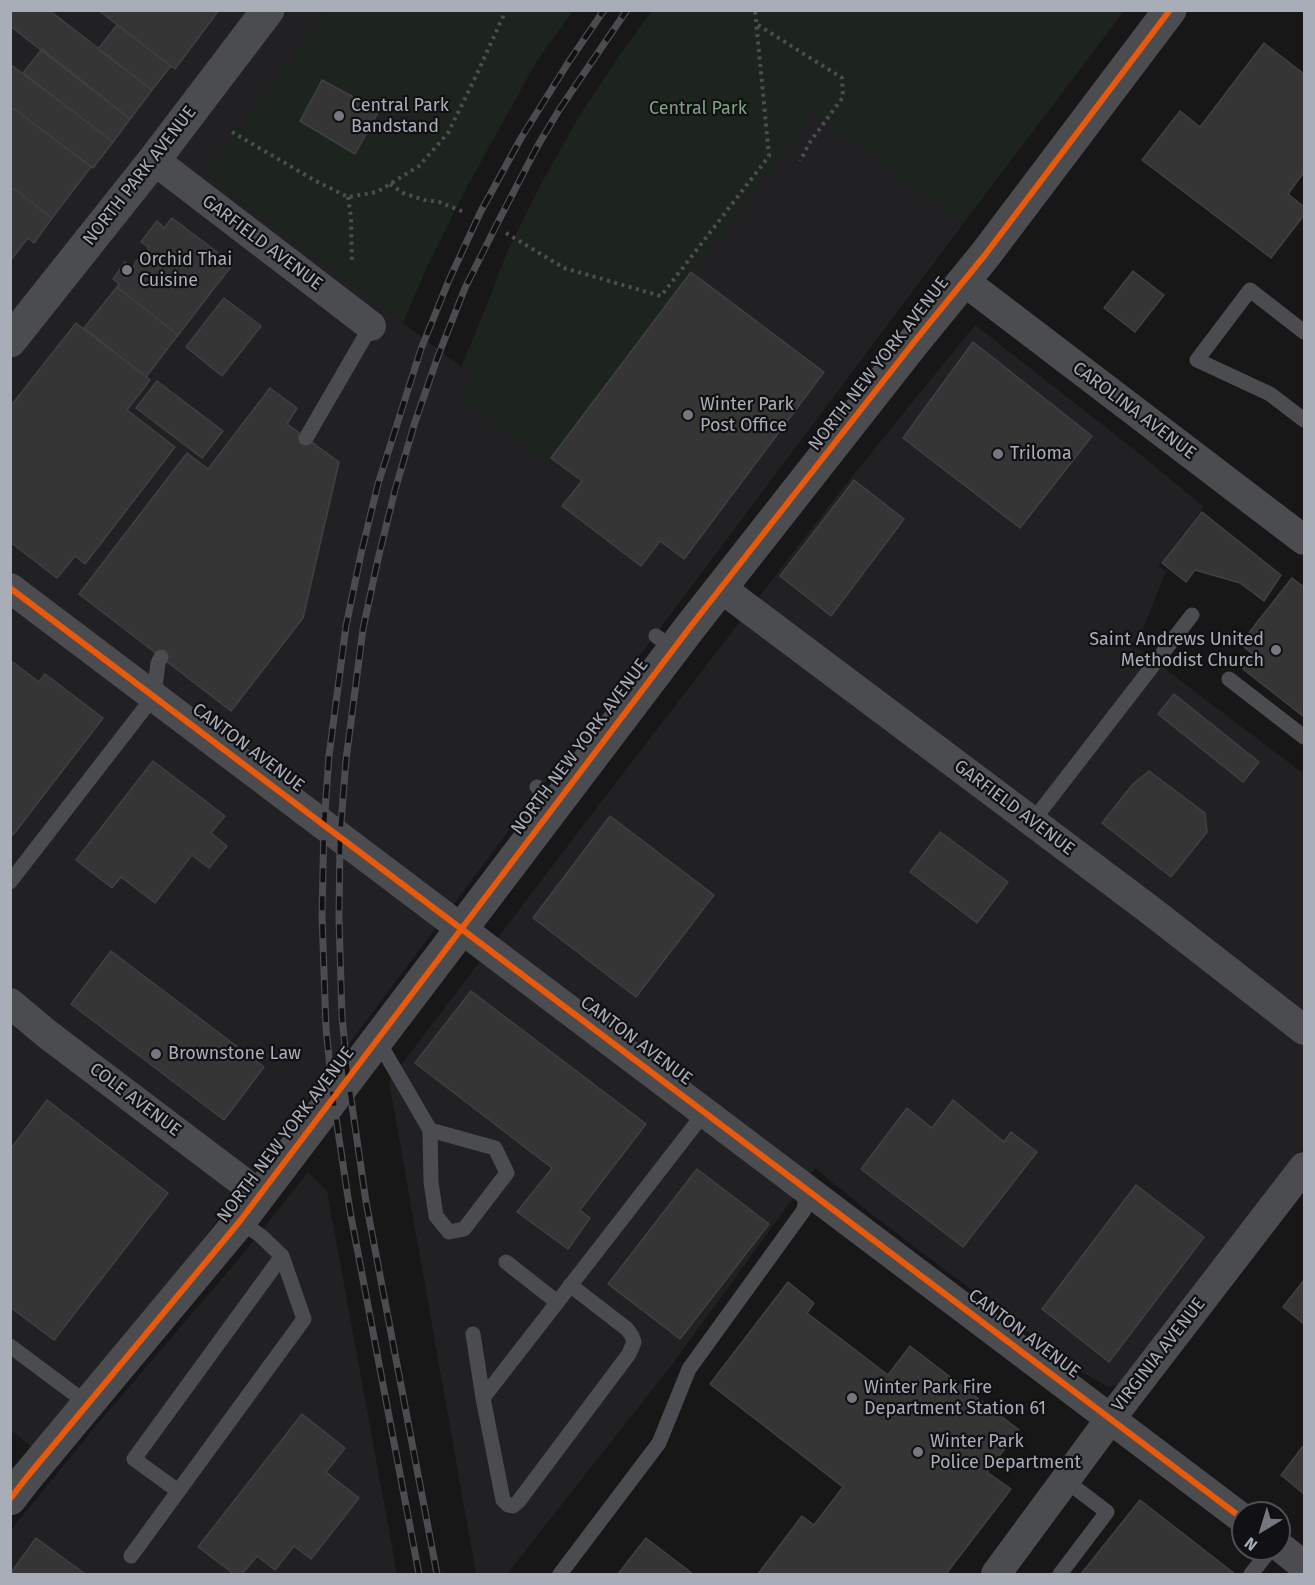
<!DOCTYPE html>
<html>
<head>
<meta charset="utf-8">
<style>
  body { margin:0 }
  #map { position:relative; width:1315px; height:1585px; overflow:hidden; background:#171717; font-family:"Fira Sans",sans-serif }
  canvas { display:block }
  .frame { position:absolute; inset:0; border:12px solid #a8adb8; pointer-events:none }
  .north { position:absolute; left:1231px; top:1501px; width:60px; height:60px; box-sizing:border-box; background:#111113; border:2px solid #4d4f55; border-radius:50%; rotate:218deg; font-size:16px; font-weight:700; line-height:24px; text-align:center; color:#a8adb8 }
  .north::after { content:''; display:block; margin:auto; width:21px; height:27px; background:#757880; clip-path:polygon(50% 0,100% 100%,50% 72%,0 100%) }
</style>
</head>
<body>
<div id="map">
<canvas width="1315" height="1585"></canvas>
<div class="frame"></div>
<div class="north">N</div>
</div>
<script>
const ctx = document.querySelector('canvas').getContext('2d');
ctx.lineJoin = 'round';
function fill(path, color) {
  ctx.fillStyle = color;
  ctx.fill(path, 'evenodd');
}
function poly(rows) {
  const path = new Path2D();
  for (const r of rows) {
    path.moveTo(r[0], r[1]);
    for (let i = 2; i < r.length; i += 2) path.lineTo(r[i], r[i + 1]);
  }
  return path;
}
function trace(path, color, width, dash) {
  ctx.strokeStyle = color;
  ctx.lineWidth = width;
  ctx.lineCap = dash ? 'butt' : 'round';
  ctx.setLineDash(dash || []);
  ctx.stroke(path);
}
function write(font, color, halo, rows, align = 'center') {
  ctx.font = font + ' "Fira Sans",sans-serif';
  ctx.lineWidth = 4.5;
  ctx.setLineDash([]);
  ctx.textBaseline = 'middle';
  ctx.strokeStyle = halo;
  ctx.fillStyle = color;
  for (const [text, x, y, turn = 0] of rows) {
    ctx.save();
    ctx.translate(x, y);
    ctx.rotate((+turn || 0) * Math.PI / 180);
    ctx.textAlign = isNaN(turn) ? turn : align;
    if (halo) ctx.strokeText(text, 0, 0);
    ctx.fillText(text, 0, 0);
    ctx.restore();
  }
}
const built = poly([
  [10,11,326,11,204,173,476,378,462,398,551,458,814,111,963,224,42,1454,10,1430],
  [975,325,1140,454,1204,507,1158,566,1166,571,1136,647,1304,774,1304,1148,1127,1383,1108,1387,1072,1366,870,1213,815,1168,674,1362,507,1574,476,1574,389,1081,601,802,842,489],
  [308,1172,327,1191,397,1574,11,1574,10,1531,100,1421,243,1254]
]);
const green = poly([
  [326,11,573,11,538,59,468,185,426,269,403,323,204,173],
  [652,11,1124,11,963,224,814,112,548,463,461,398,476,378,461,367,487,305,507,252,541,184,580,115,623,50]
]);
const building = poly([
  [10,10,49,10,152,90,130,119,10,26,10,10],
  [98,10,219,10,175,69,98,10],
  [117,25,171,66,152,90,98,49,117,25],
  [1264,43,1304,74,1304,172,1288,194,1304,207,1304,215,1271,258,1142,160,1180,111,1200,127,1264,43],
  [42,49,130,119,113,142,23,73,42,49],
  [10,64,113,142,93,168,10,106,10,64],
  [322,80,379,111,355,154,300,121,322,80],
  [10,106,91,167,52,218,10,186,10,106],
  [10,186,52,218,34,243,28,238,10,261,10,186],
  [172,218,233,264,178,335,117,287,119,284,113,279,125,262,133,268,136,261,141,258,144,259,148,254,148,247,141,242,157,221,164,228,172,218],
  [1133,271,1164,295,1135,332,1104,308,1133,271],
  [691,272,824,372,684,559,660,541,641,566,562,506,582,481,551,458,691,272],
  [117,287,178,335,146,377,84,328,117,287],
  [224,298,261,326,222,376,186,347,224,298],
  [76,323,150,380,127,410,175,447,85,564,75,556,57,578,10,542,10,407,76,323],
  [973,342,1092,436,1020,528,903,438,973,342],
  [157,381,223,431,202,458,136,408,157,381],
  [270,388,297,408,287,424,339,462,303,618,231,711,79,594,187,453,208,469,270,388],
  [854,480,904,519,831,616,780,576,854,480],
  [1202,512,1281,575,1264,601,1240,583,1195,570,1186,582,1162,563,1202,512],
  [1292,578,1304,587,1304,717,1243,669,1254,655,1240,644,1292,578],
  [10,660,39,682,45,674,103,718,13,835,10,834,10,660],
  [1174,694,1259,762,1243,782,1158,714,1174,694],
  [153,761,225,816,211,833,227,846,209,868,192,855,155,903,121,877,112,888,76,860,153,761],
  [1149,771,1205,813,1207,832,1171,877,1102,823,1133,784,1149,771],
  [610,816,714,895,636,997,533,918,610,816],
  [940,832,1008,882,977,923,910,872,940,832],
  [111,951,264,1067,224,1120,71,1004,111,951],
  [471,991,646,1124,580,1210,590,1218,568,1249,517,1212,552,1168,415,1063,471,991],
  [47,1100,168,1193,54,1340,10,1307,10,1150,47,1100],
  [953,1100,1004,1142,1011,1132,1037,1152,963,1247,861,1169,907,1108,932,1128,953,1100],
  [697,1169,769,1224,680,1339,608,1284,697,1169],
  [1136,1185,1204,1237,1109,1362,1042,1309,1136,1185],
  [1304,1280,1304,1324,1283,1307,1304,1280],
  [788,1282,814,1303,807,1313,888,1375,910,1346,1019,1430,987,1472,1011,1489,946,1574,758,1574,802,1516,814,1525,843,1487,710,1384,788,1282],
  [302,1414,345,1448,326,1472,359,1498,311,1559,294,1546,275,1570,257,1556,242,1574,234,1574,198,1547,302,1414],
  [1304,1445,1304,1494,1281,1475,1304,1445],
  [1140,1500,1235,1574,1081,1574,1140,1500],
  [36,1538,85,1574,10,1574,36,1538],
  [646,1538,693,1574,618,1574,646,1538]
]);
const path = poly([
  [758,25,842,78,843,97,810,142,800,161],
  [232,132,314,180,348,197,377,192,419,166,448,133,476,76,506,10],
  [390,184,403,193,424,200,439,202,464,212],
  [348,197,351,217,352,263],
  [506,233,564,268,661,296,769,156,755,10]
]);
const service = poly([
  [1304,332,1250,290,1197,360,1270,394,1304,420],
  [306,438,371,326],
  [656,636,674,649],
  [1229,679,1304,737],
  [537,787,557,802],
  [1032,822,1192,615],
  [10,882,154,696,158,663,161,657],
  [377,1039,430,1130,431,1182,436,1216,449,1232,464,1229,507,1173,495,1148,430,1130],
  [506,1262,557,1302],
  [473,1334,483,1398,503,1500,508,1505,513,1506,518,1502,629,1354,634,1342,632,1336,627,1329,570,1285],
  [10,1346,88,1404],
  [483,1398,705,1112],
  [178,1491,134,1459,282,1256],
  [131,1556,304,1319,282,1256,261,1236,240,1221],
  [560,1574,659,1443,689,1369,804,1210,807,1189],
  [1060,1574,1107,1512,1065,1480],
  [1251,1574,1271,1549]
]);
const minor = poly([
  [154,160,371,326],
  [964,281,1304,540],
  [10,588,1243,1519],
  [721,588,1150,910,1304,1030],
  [10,1003,47,1034,260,1195],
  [1279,1546,1304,1566],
  [996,1574,1111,1418,1304,1167]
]);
const tertiary = poly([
  [10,341,154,160,268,10],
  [10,1499,27,1477,240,1221,691,626,914,342,985,255,1170,10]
]);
const rail = poly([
  [419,1574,350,1211,333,1098,326,1028,322,915,324,825,329,756,346,626,361,554,378,484,421,349,449,280,480,213,521,138,568,63,604,10],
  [437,1574,366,1202,348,1078,342,1016,339,919,340,837,346,760,363,629,378,559,395,490,415,422,438,356,465,288,498,222,537,147,559,110,627,10]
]);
const cycleway = poly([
  [10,588,1243,1519],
  [10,1499,27,1477,240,1221,691,626,914,342,985,255,1170,10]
]);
const markers = [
  [339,116,6,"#757880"],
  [127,270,6,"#757880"],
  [688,415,6,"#757880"],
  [998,454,6,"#757880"],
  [1276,650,6,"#757880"],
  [156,1054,6,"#757880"],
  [852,1398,6,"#757880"],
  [918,1452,6,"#757880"]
];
const poiNames = [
  ["Central Park",351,106],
  ["Bandstand",351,127],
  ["Orchid Thai",139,260],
  ["Cuisine",139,281],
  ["Winter Park",700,405],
  ["Post Office",700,426],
  ["Triloma",1010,454],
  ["Saint Andrews United",1264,640,"right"],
  ["Methodist Church",1264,661,"right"],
  ["Brownstone Law",168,1054],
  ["Winter Park Fire",864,1388],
  ["Department Station 61",864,1409],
  ["Winter Park",930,1442],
  ["Police Department",930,1463]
];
const parkNames = [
  ["Central Park",698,109]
];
const streetNames = [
  ["NORTH PARK AVENUE",140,176,-52],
  ["GARFIELD AVENUE",262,243,37],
  ["NORTH NEW YORK AVENUE",879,364,-52],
  ["CAROLINA AVENUE",1134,411,37],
  ["NORTH NEW YORK AVENUE",580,747,-53],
  ["CANTON AVENUE",248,748,37],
  ["GARFIELD AVENUE",1014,808,37],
  ["CANTON AVENUE",636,1041,37],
  ["COLE AVENUE",135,1100,37],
  ["NORTH NEW YORK AVENUE",286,1135,-53],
  ["CANTON AVENUE",1024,1334,37],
  ["VIRGINIA AVENUE",1159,1355,-52]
];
fill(built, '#212123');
fill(green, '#1d241e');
fill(building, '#353536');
trace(building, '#3f4043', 1.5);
trace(path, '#4d4e52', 4, [3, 4.5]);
trace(service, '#4b4c50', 15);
trace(minor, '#4b4c50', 30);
trace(tertiary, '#4b4c50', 33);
trace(rail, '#4b4c4f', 7);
trace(rail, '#111113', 4.5, [14]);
trace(cycleway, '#e8590c', 6);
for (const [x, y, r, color] of markers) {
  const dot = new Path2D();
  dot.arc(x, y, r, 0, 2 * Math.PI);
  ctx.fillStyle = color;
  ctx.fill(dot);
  trace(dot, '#111113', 2);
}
write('18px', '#a8adb8', '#111113', poiNames, 'left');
write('18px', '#7fa381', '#111113', parkNames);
write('18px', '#a8adb8', '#111113', streetNames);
</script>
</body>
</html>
